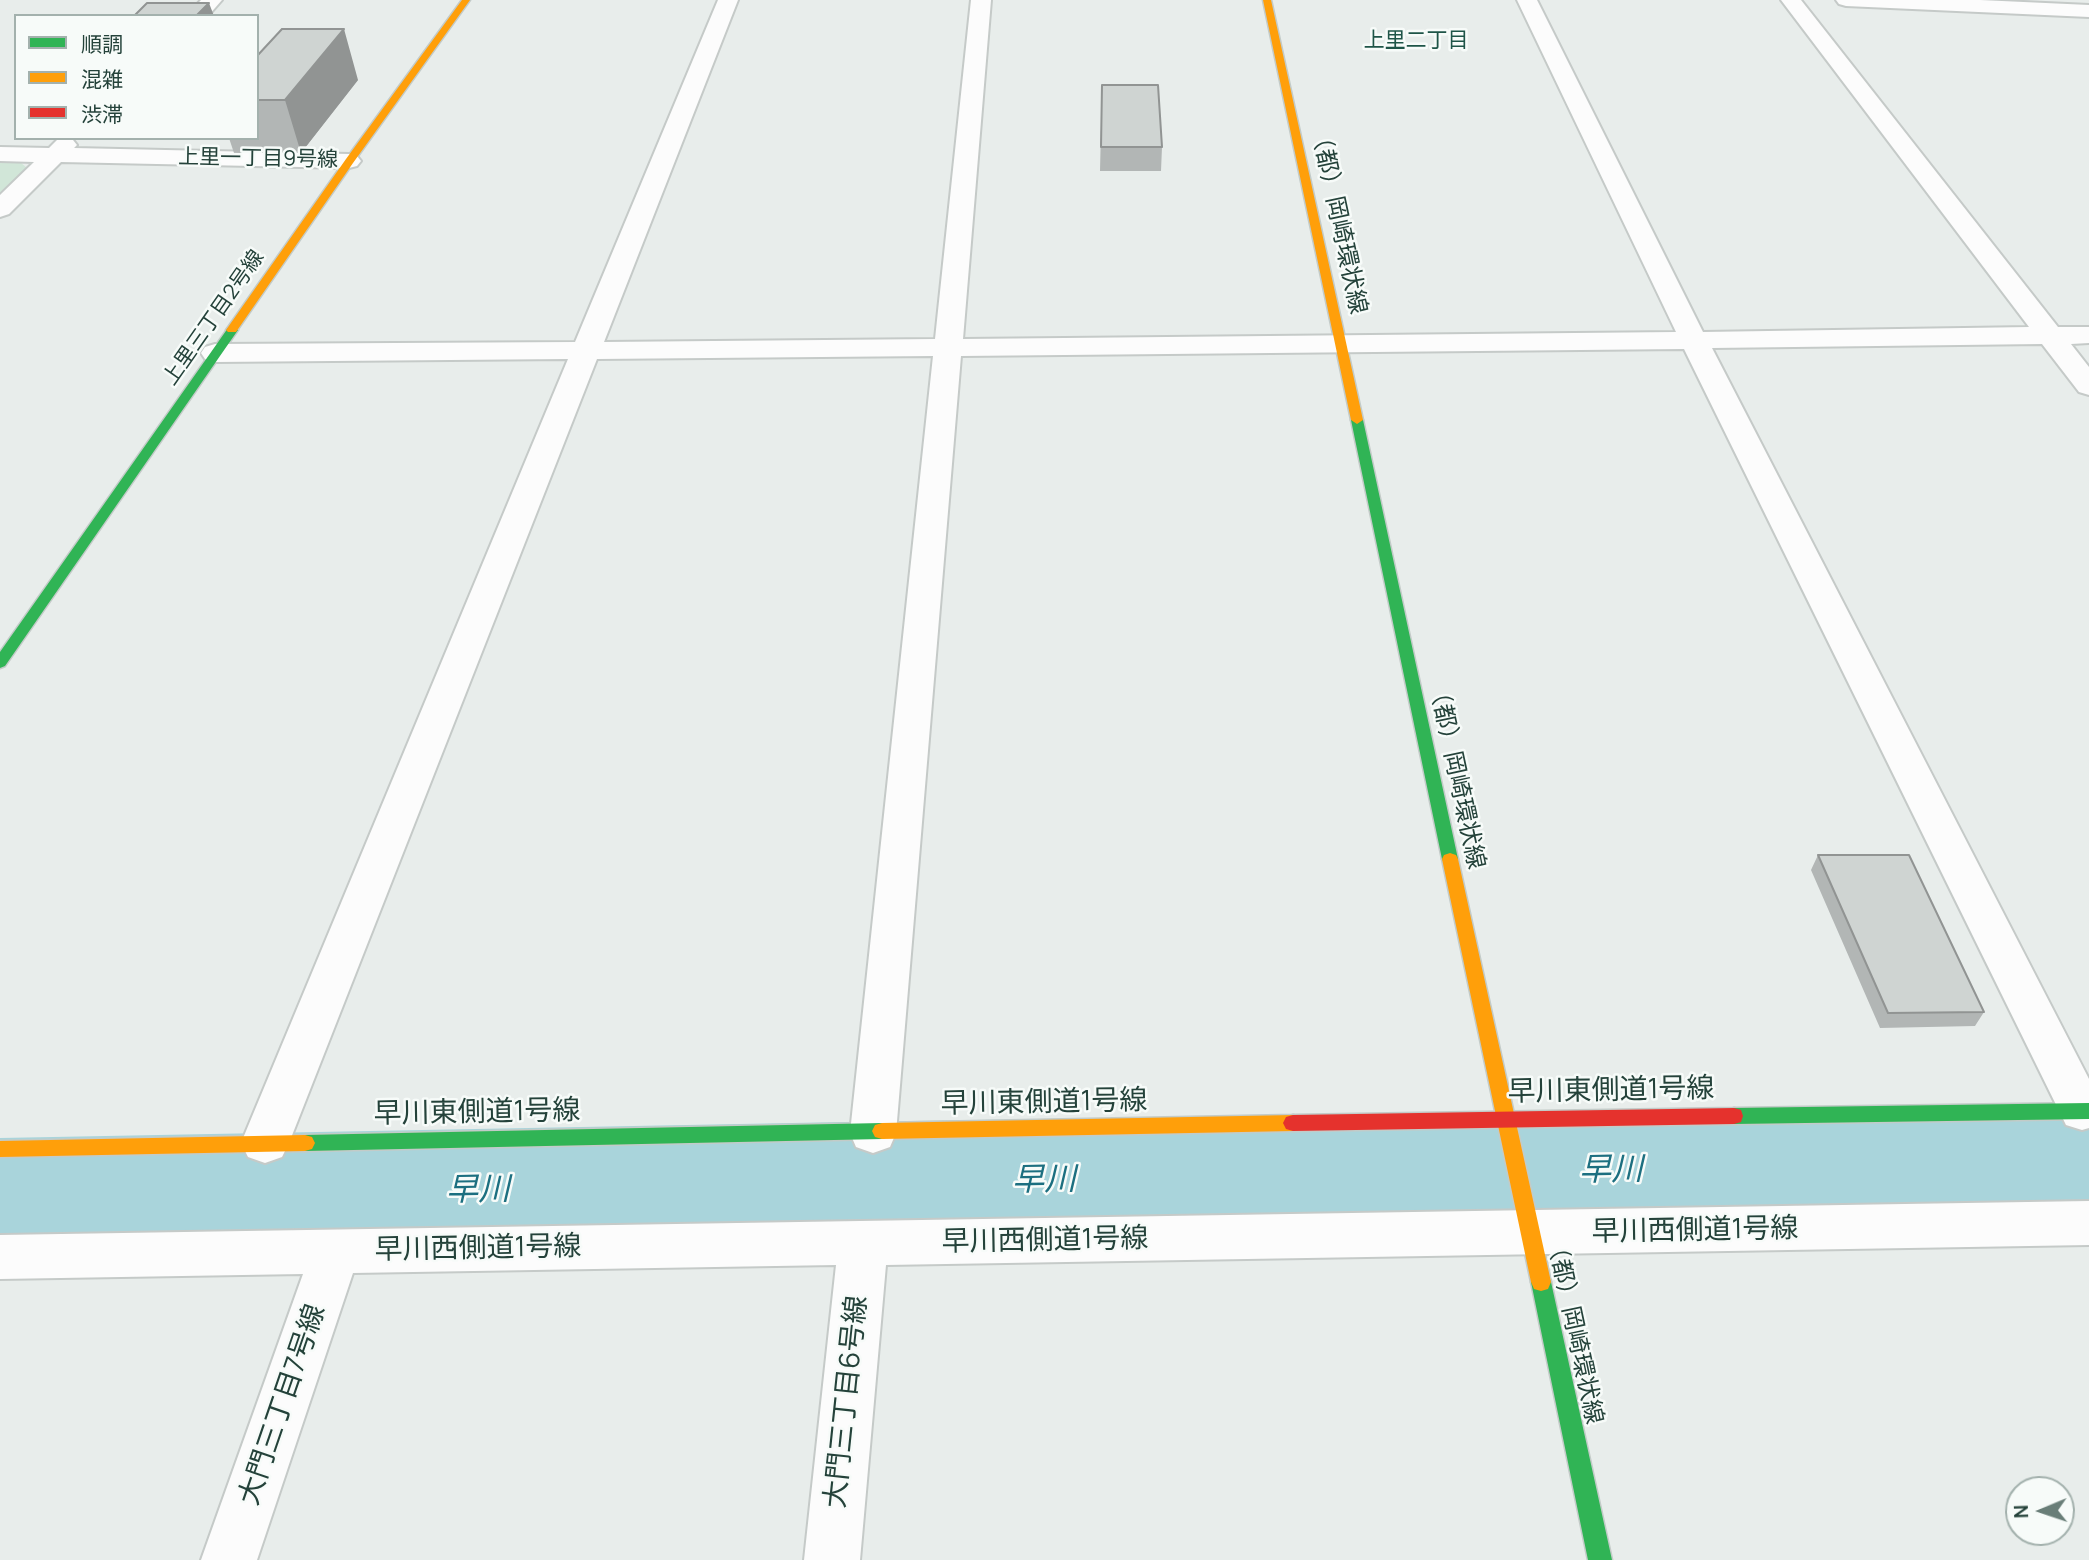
<!DOCTYPE html>
<html>
<head>
<meta charset="utf-8">
<style>
  body { margin:0 }
  #map { position:relative; width:2089px; height:1560px; overflow:hidden; background:#e8edeb; font-family:Manrope,"Noto Sans JP",sans-serif }
  canvas { display:block }
  .legend { position:absolute; left:14px; top:14px; width:245px; height:126px; box-sizing:border-box; background:#f7fbf9; border:2px solid #a3b1ad; margin:0; padding:9px 12px; list-style:none; font-size:21px; color:#24423a }
  .legend li { display:flex; align-items:center; gap:14px; height:35px }
  .legend b { width:35px; border:2px solid #a3b1ad }
  .north { position:absolute; left:2005px; top:1476px; width:70px; height:70px; box-sizing:border-box; background:#f7fbf9; border:2px solid #a3b1ad; border-radius:50%; rotate:268deg; font-size:19px; font-weight:700; line-height:28px; text-align:center; color:#24423a }
  .north::after { content:''; display:block; margin:auto; width:24px; height:32px; background:#697e78; clip-path:polygon(50% 0,100% 100%,50% 72%,0 100%) }
</style>
</head>
<body>
<div id="map">
<canvas width="2089" height="1560"></canvas>
<ul class="legend">
<li><b style="height:9px;background:#30b455"></b>順調</li>
<li><b style="height:9px;background:#ff9f0a"></b>混雑</li>
<li><b style="height:9px;background:#e5322d"></b>渋滞</li>
</ul>
<div class="north">N</div>
</div>
<script>
const ctx = document.querySelector('canvas').getContext('2d');
ctx.lineJoin = 'round';
function fill(path, color) {
  ctx.fillStyle = color;
  ctx.fill(path, 'evenodd');
}
function poly(rows) {
  const path = new Path2D();
  for (const r of rows) {
    path.moveTo(r[0], r[1]);
    for (let i = 2; i < r.length; i += 2) path.lineTo(r[i], r[i + 1]);
  }
  return path;
}
function trace(path, color, width, dash) {
  ctx.strokeStyle = color;
  ctx.lineWidth = width;
  ctx.lineCap = dash ? 'butt' : 'round';
  ctx.setLineDash(dash || []);
  ctx.stroke(path);
}
function write(font, color, halo, rows, align = 'center') {
  ctx.font = font + ' Manrope,"Noto Sans JP",sans-serif';
  ctx.lineWidth = 5;
  ctx.setLineDash([]);
  ctx.textBaseline = 'middle';
  ctx.strokeStyle = halo;
  ctx.fillStyle = color;
  for (const [text, x, y, turn = 0] of rows) {
    ctx.save();
    ctx.translate(x, y);
    ctx.rotate((+turn || 0) * Math.PI / 180);
    ctx.textAlign = isNaN(turn) ? turn : align;
    if (halo) ctx.strokeText(text, 0, 0);
    ctx.fillText(text, 0, 0);
    ctx.restore();
  }
}
const green = poly([
  [0,162,20,162,27,168,0,194]
]);
const river = poly([
  [2089,1103,2089,1221,845,1242,0,1262,0,1138,845,1122,2089,1103]
]);
const street = poly([
  [201,0,222,0,208,16,186,16,201,0],
  [718,0,738,0,604,342,935,339,971,0,991,0,963,339,1676,332,1517,0,1537,0,1703,332,2029,327,1781,0,1801,0,2058,327,2089,327,2089,343,2071,344,2089,367,2089,395,2079,392,2042,344,1712,348,2089,1079,2089,1128,2082,1130,2066,1125,1684,349,961,356,896,1133,890,1147,873,1153,856,1147,850,1133,933,356,597,359,289,1143,282,1157,265,1163,248,1157,241,1143,568,359,215,362,205,359,201,353,205,347,215,344,575,342,718,0],
  [1836,0,1980,0,2089,5,2089,17,1846,6,1839,4,1836,0],
  [66,138,73,140,77,145,74,148,349,154,357,156,361,161,357,166,349,168,61,162,9,214,0,217,0,195,34,162,0,161,0,147,49,148,57,140,66,138],
  [2089,1201,2089,1245,886,1265,860,1560,804,1560,836,1265,353,1273,257,1560,201,1560,303,1274,0,1279,0,1235,2089,1201]
]);
const fast = poly([
  [232,327,238,330,5,666,0,668,0,652,228,328,232,327],
  [1357,416,1363,420,1458,859,1456,863,1450,865,1444,863,1442,859,1351,420,1357,416],
  [2089,1103,2089,1119,1734,1124,1727,1122,1725,1116,1727,1110,1734,1108,2089,1103],
  [882,1123,889,1125,892,1131,889,1137,882,1139,305,1151,298,1149,295,1143,298,1137,305,1135,882,1123],
  [1541,1273,1548,1275,1551,1282,1612,1560,1588,1560,1531,1282,1534,1275,1541,1273]
]);
const slow = poly([
  [462,0,470,0,353,163,236,332,228,332,226,330,346,159,462,0],
  [1263,0,1271,0,1363,420,1357,424,1351,420,1263,0],
  [1450,853,1456,855,1458,859,1551,1282,1548,1289,1541,1291,1534,1289,1531,1282,1442,859,1444,855,1450,853],
  [1293,1115,1300,1117,1303,1123,1300,1129,1293,1131,882,1139,875,1137,872,1131,875,1125,882,1123,1293,1115],
  [305,1135,312,1137,315,1143,312,1149,305,1151,0,1157,0,1141,305,1135]
]);
const jam = poly([
  [1734,1108,1741,1110,1743,1116,1741,1122,1734,1124,1293,1131,1286,1129,1283,1123,1286,1117,1293,1115,1734,1108]
]);
const wall = poly([
  [257,56,358,80,301,153,234,153,229,138,257,138],
  [1102,85,1162,147,1161,171,1100,171],
  [1818,855,1984,1012,1975,1026,1880,1028,1811,870]
]);
const shadedWall = poly([
  [209,3,214,16,196,16],
  [344,29,358,80,301,153,285,100]
]);
const building = poly([
  [147,3,209,3,196,16,134,16,147,3],
  [282,29,344,29,285,100,257,100,257,56,282,29],
  [1102,85,1158,85,1162,147,1101,147,1102,85],
  [1818,855,1909,855,1984,1012,1888,1013,1818,855]
]);
const farNeighbourhoodnames = [
  ["上里二丁目",1416,41]
];
const farStreetnames = [
  ["上里一丁目9号線",258,159,1],
  ["上里三丁目2号線",214,318,-55]
];
const streetNames = [
  ["（都）岡崎環状線",1338,220,78],
  ["（都）岡崎環状線",1456,775,78],
  ["（都）岡崎環状線",1574,1330,78]
];
const nearStreetnames = [
  ["早川東側道1号線",1611,1091,-1],
  ["早川東側道1号線",1044,1103,-1],
  ["早川東側道1号線",477,1113,-1],
  ["早川西側道1号線",1695,1231,-1],
  ["早川西側道1号線",1045,1241,-1],
  ["早川西側道1号線",478,1249,-1],
  ["大門三丁目6号線",847,1402,-84],
  ["大門三丁目7号線",283,1405,-71]
];
const nearWaternames = [
  ["早川",1611,1171,-1],
  ["早川",1044,1181,-1],
  ["早川",478,1191,-1]
];
fill(green, '#d1e6d8');
fill(river, '#a9d4db');
trace(street, '#c5cac8', 4);
trace(fast, '#c3cbc8', 3);
trace(slow, '#c3cbc8', 3);
trace(jam, '#c3cbc8', 3);
fill(street, '#fcfcfc');
fill(fast, '#30b455');
fill(slow, '#ff9f0a');
fill(jam, '#e5322d');
fill(wall, '#b2b6b5');
fill(shadedWall, '#919493');
fill(building, '#cfd4d2');
trace(building, '#919493', 2);
write('21px', '#1f5548', '#f7fbf9', farNeighbourhoodnames);
write('21px', '#24423a', '#f7fbf9', farStreetnames);
write('24px', '#24423a', '#f7fbf9', streetNames);
write('28px', '#24423a', '#f7fbf9', nearStreetnames);
write('italic 32px', '#1c6f80', '#f7fbf9', nearWaternames);
</script>
</body>
</html>
